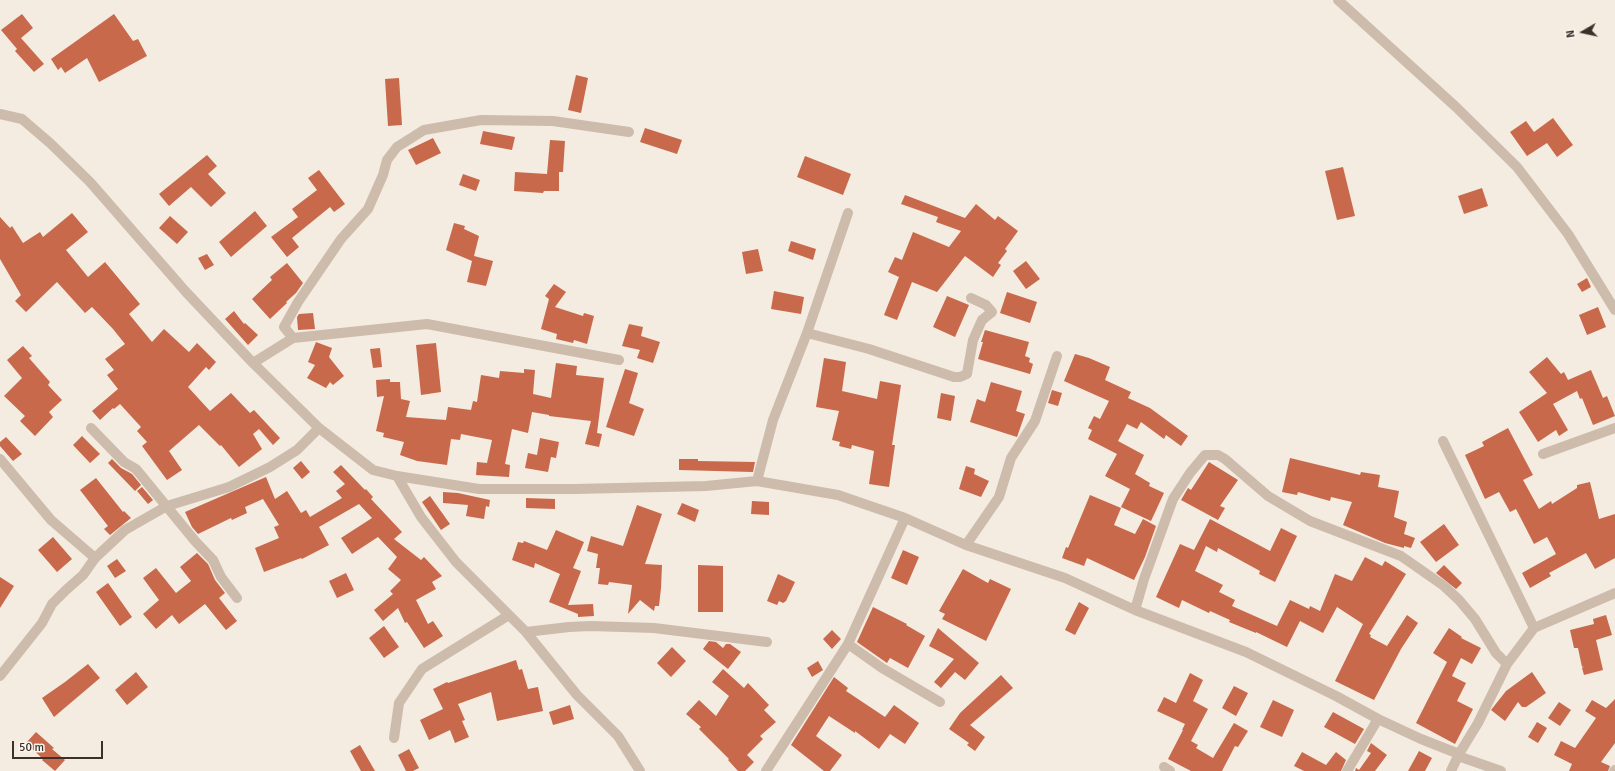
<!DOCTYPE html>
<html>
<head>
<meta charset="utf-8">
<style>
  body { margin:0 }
  #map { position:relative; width:1615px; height:771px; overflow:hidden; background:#f4ebe1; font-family:Signika,sans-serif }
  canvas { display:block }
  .north { position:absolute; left:1563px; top:12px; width:40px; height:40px; -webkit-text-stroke:3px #fbf5ee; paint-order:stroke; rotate:261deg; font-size:11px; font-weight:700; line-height:16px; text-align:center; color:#3b302b }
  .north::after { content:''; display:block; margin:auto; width:14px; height:18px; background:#3b302b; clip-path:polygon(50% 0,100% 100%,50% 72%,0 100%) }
  .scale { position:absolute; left:12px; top:741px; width:91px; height:18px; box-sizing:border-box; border:2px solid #3b302b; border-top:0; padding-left:5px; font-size:12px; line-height:14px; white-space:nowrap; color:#3b302b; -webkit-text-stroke:3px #fbf5ee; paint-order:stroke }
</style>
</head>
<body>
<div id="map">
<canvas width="1615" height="771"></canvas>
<div class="north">N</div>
<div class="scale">50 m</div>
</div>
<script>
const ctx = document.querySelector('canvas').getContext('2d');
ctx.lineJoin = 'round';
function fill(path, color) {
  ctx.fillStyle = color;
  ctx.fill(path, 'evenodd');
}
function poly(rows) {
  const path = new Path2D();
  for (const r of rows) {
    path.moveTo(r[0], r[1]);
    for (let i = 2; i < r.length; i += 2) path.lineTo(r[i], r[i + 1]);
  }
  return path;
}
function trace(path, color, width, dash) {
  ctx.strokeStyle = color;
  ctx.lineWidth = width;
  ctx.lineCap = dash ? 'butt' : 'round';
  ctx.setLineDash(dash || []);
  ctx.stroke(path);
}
const building = poly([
  [22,14,33,28,21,38,44,64,34,72,15,51,17,49,1,30],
  [114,14,133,41,138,39,147,56,99,82,87,58,65,73,61,67,58,70,51,59],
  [576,75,588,78,581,113,568,110],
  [399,78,402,125,388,126,385,79],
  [1553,118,1573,145,1557,157,1547,143,1527,156,1510,132,1526,121,1534,132],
  [645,128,682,140,677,154,640,142],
  [483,131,515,137,512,150,480,144],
  [433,138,441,153,416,165,408,150],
  [550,140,565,141,563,172,559,172,559,191,544,191,543,193,514,191,515,172,547,174],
  [207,155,217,166,208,174,226,193,211,207,191,187,169,206,159,194],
  [805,156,851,174,843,195,797,177],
  [1343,167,1355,216,1337,220,1325,171],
  [319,170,345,204,334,212,330,207,292,238,299,247,287,257,271,237,298,217,292,209,317,190,308,178],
  [463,174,480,180,476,191,459,185],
  [1482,188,1488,206,1464,214,1458,196],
  [905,195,965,218,976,204,995,220,998,216,1018,231,1005,249,1007,251,998,263,1001,265,993,277,965,256,937,292,912,282,897,320,884,315,899,277,888,272,895,257,902,260,913,232,949,247,961,231,936,222,938,217,901,204],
  [255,211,267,226,231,257,219,242],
  [72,213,88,232,66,250,88,277,105,262,140,304,129,314,152,342,164,329,189,352,197,343,216,362,209,370,206,367,188,387,210,411,231,393,250,413,254,410,280,438,273,445,259,429,253,434,262,449,239,467,221,445,220,446,199,425,169,451,182,470,167,480,142,446,147,442,137,431,141,427,120,404,114,409,113,408,100,420,92,411,118,389,107,375,114,370,105,359,125,344,113,329,92,307,85,313,57,282,26,312,15,301,21,295,0,259,0,217,10,228,12,226,23,243,40,232,43,237],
  [170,216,188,232,177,244,159,228],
  [454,223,465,226,464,229,479,236,474,256,493,261,486,286,467,282,472,261,446,250],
  [791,241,816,249,813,260,788,251],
  [758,249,763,271,746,274,742,252],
  [207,254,214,265,205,270,198,258],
  [1026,261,1040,279,1026,289,1013,271],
  [287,263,303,283,296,293,286,302,287,303,270,319,252,299,272,280,270,277],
  [1587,278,1591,287,1582,292,1577,284],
  [554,284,566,292,555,307,583,316,584,313,594,316,587,344,574,340,573,343,556,339,557,334,541,329,549,299,545,296],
  [774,291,804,297,801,314,771,309],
  [1007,292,1037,302,1030,323,1000,313],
  [947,296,969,305,955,337,933,327],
  [1598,307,1606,327,1587,335,1579,315],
  [234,311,244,324,245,323,258,335,248,345,225,319],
  [313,313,315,329,298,330,297,317,299,314],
  [629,324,643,327,641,336,660,342,653,363,637,358,640,350,622,346],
  [985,330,1029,342,1025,356,1030,358,1029,362,1033,364,1030,374,978,359,983,342,981,342],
  [316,342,332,348,329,357,344,376,333,385,330,382,326,388,307,378,315,365,308,362],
  [436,343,441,392,421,395,416,345],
  [23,346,32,356,29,358,50,382,48,385,62,400,49,412,53,417,35,436,20,421,25,416,4,396,22,378,7,360],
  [380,348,382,367,373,368,370,349],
  [1075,354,1089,358,1110,367,1105,380,1131,392,1128,398,1150,408,1188,436,1181,446,1166,435,1164,439,1141,422,1137,429,1127,424,1118,441,1144,455,1135,474,1150,483,1149,486,1164,493,1151,521,1121,507,1130,489,1105,476,1117,454,1088,439,1092,430,1088,428,1094,416,1100,419,1109,401,1064,381],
  [1547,357,1561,374,1564,372,1568,380,1591,370,1603,398,1607,396,1615,416,1593,425,1582,398,1580,399,1577,391,1553,404,1568,430,1559,436,1556,430,1538,442,1519,412,1547,393,1529,372],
  [824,358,846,362,842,391,877,399,880,381,901,385,892,445,895,445,889,487,869,484,874,451,852,445,851,449,839,446,840,442,832,440,839,411,816,407],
  [556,363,577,366,576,375,604,378,597,433,602,434,599,447,585,444,591,421,549,416,549,415,532,412,528,433,512,429,505,464,510,465,509,477,476,475,477,462,487,463,492,440,461,434,460,440,451,439,447,465,417,461,400,455,404,442,383,437,384,433,376,431,384,396,377,397,376,380,390,379,390,382,400,382,401,399,410,401,406,417,446,420,448,407,471,410,473,401,477,402,481,375,499,378,500,371,524,373,524,369,535,370,533,394,551,398],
  [625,369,638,373,629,403,644,409,634,436,606,427],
  [991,382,1022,391,1016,411,1025,414,1017,437,970,422,977,399,985,402],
  [1052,390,1062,393,1058,406,1048,403],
  [941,393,955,396,951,421,937,418],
  [1508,428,1533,475,1523,480,1539,509,1551,501,1552,504,1577,488,1577,485,1590,482,1599,519,1615,514,1615,558,1595,569,1586,553,1549,573,1551,576,1530,588,1522,573,1556,554,1547,537,1534,544,1516,509,1510,512,1499,492,1485,499,1465,455,1484,446,1482,442],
  [82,436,100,454,90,463,73,445],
  [6,437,22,454,13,461,0,446,0,442],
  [540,438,559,442,556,458,551,457,548,472,525,468,528,453,537,455],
  [1290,458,1360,475,1361,472,1380,475,1378,487,1399,491,1394,517,1407,522,1404,534,1415,538,1411,548,1404,546,1404,548,1385,543,1343,525,1352,502,1331,497,1330,501,1298,492,1297,495,1282,492],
  [112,459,121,468,132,474,141,485,135,491,108,463],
  [679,459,698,459,698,461,755,462,753,472,679,470],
  [301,461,310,472,302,479,293,468],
  [1209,462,1238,480,1220,506,1225,508,1218,520,1181,500,1188,488,1191,490],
  [341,465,365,490,366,489,373,497,371,499,402,532,394,539,421,560,424,557,442,576,432,582,436,589,416,600,428,624,433,621,443,636,424,648,407,622,405,623,398,608,383,621,374,610,393,594,390,591,401,580,388,569,397,557,378,537,352,554,341,538,372,518,359,504,319,527,329,545,302,559,301,558,264,572,255,548,279,538,274,527,279,525,263,499,245,507,247,513,232,520,231,518,198,534,192,527,185,512,266,477,275,499,287,491,301,513,306,510,310,517,342,498,336,491,345,484,333,472],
  [966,466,975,469,974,474,989,481,981,497,959,489],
  [96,478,123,512,124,511,131,518,110,535,104,529,108,526,80,490],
  [142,487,153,500,148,504,137,491],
  [443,492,458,493,490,500,489,507,486,506,484,519,466,516,468,505,443,503],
  [1090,495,1121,508,1114,525,1135,534,1143,519,1156,526,1145,557,1134,580,1087,558,1084,566,1062,558,1066,547,1068,548],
  [430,496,450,524,441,530,422,502],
  [526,498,555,499,555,509,526,508],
  [752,501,769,502,769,515,751,514],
  [682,503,699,510,695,522,677,514],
  [637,505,662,514,645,564,662,565,661,588,659,606,655,606,654,611,640,600,628,614,632,585,609,582,608,585,598,584,600,568,596,568,598,554,587,551,591,536,623,546],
  [1210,519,1270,551,1281,528,1297,536,1275,582,1259,574,1260,571,1218,548,1217,552,1206,546,1195,571,1223,585,1219,592,1235,600,1232,606,1277,626,1290,600,1309,609,1310,606,1320,611,1335,574,1352,581,1365,557,1382,566,1385,561,1406,574,1369,634,1371,635,1370,637,1387,646,1407,615,1418,623,1401,649,1374,700,1335,681,1363,624,1337,607,1323,633,1300,621,1287,647,1256,632,1256,633,1229,622,1230,620,1210,611,1209,613,1182,600,1179,608,1156,597,1180,544,1194,550],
  [1444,524,1459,545,1436,562,1420,542],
  [556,530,584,542,573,568,581,571,568,605,593,604,594,616,578,617,578,614,549,602,560,574,535,563,534,568,512,560,518,542,523,543,524,541,547,550],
  [53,537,72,559,57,572,38,550],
  [903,550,919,557,907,585,891,578],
  [197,553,208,564,215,580,225,593,219,598,237,621,226,630,205,604,179,624,172,615,156,629,143,614,159,600,143,578,156,568,176,593,191,581,180,567],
  [117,559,126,571,115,578,107,566],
  [698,565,723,566,723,612,698,612],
  [1444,565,1462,583,1456,589,1436,573],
  [963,569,988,583,990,579,1011,589,986,641,942,619,945,614,939,611],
  [346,573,354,590,337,598,329,581],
  [778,574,795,582,786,601,783,603,779,601,777,605,767,601],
  [0,577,14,586,0,608],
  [108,583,132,617,120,626,96,592],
  [1079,602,1089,608,1075,635,1065,630],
  [873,607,907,624,906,625,925,636,908,668,890,658,887,663,857,642],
  [1606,615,1612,635,1596,640,1603,670,1584,675,1582,668,1584,666,1582,667,1578,648,1574,648,1570,630,1594,624,1593,619],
  [384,626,399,647,384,658,369,638],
  [938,628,979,663,965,680,955,672,941,688,934,682,954,659,929,646],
  [1449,628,1462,637,1461,638,1481,648,1472,664,1461,658,1452,676,1466,683,1457,701,1473,709,1455,744,1416,723,1447,662,1433,653],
  [832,630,841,639,832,649,823,639],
  [709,641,716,642,723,648,726,644,730,644,741,652,728,669,703,649],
  [672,647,686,661,671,677,657,663],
  [516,660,519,670,522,669,528,689,538,687,543,711,497,721,491,692,458,704,465,720,462,721,469,737,455,743,450,730,429,740,420,720,443,709,433,689,447,682,448,683],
  [818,661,823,670,812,677,807,668],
  [88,664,100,678,54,717,42,698,65,682],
  [723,669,744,688,748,683,769,705,764,710,776,722,760,736,763,739,747,755,754,762,745,771,738,771,728,760,729,759,699,729,701,727,686,714,699,700,716,716,729,696,712,682],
  [136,672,148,687,127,705,115,690],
  [1532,672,1546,693,1526,707,1522,707,1518,702,1505,721,1491,710,1506,691],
  [1190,673,1203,680,1193,701,1208,709,1191,741,1198,745,1196,748,1213,758,1234,723,1248,731,1238,747,1235,746,1222,771,1191,771,1168,759,1183,730,1182,730,1185,724,1157,711,1164,697,1176,703],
  [1001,675,1013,688,970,725,985,737,975,751,967,745,969,743,949,729,960,713],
  [834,677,848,688,846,691,885,717,894,705,919,723,905,744,890,734,879,749,855,731,855,733,829,716,816,736,842,755,830,771,824,771,791,745],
  [1234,686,1248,693,1236,716,1222,708],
  [1615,699,1615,743,1601,762,1610,766,1608,771,1569,771,1572,764,1554,755,1561,741,1575,748,1596,718,1585,711,1592,700,1606,708],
  [1273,700,1294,710,1282,737,1260,727],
  [1559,702,1571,710,1560,726,1548,718],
  [570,705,574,719,553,725,549,712],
  [1333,712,1364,729,1355,744,1324,727],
  [1537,722,1547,728,1538,743,1528,737],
  [36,732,54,748,52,749,65,760,55,771,42,760,43,759,26,743],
  [1371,743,1387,755,1375,771,1355,771,1356,768,1359,770,1371,753,1367,751],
  [360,745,375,771,361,771,350,751],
  [409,749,419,768,413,771,406,771,398,755],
  [1419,751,1432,758,1425,771,1408,771],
  [1302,752,1326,765,1336,752,1346,760,1341,771,1304,771,1294,766]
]);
const minor = poly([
  [1338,0,1456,107,1517,167,1568,234,1615,310],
  [0,114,22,119,50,143,90,182,186,292,253,363,319,428,373,470,397,476,479,489,575,489,706,486,757,481,838,495,905,518,966,545,1065,578,1135,610,1246,652,1336,696,1378,719,1421,739,1459,754],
  [807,333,869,349,954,377,960,377,967,374,973,340,982,320,992,312,986,305,971,298],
  [293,338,284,327,298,302,341,239,368,209,383,175,387,160,397,147,424,130,481,120,553,121,629,132],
  [253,363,293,338,427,324,619,360],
  [91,428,124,462,136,469,195,541,213,560,221,577,237,598],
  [1443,441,1534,628],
  [1543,454,1615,428],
  [0,459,51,520,95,558],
  [397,476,421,517,456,562,526,632,577,695,618,736,640,771],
  [757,481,773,420,807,333,848,213],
  [966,545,999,497,1011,458,1035,421,1057,356],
  [1135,610,1144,579,1173,499,1190,473,1205,455,1218,455,1225,459,1268,496,1310,521,1401,556,1444,586,1459,600,1475,619,1496,653,1507,664],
  [526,632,569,627,591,626,654,628,767,642],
  [848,644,882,668,940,702],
  [0,676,42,623,52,604,66,590,83,575,95,558,125,530,167,506,229,487,270,467,297,450,319,428],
  [394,738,399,703,422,669,509,615],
  [1458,756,1501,771],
  [1164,767,1170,771],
  [766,771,848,644,905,518],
  [1347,771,1378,719],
  [1451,771,1459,754,1478,723,1507,664,1534,628,1615,593],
  [1614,771,1615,770]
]);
fill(building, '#c8694b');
trace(minor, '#cdbbac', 10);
</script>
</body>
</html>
